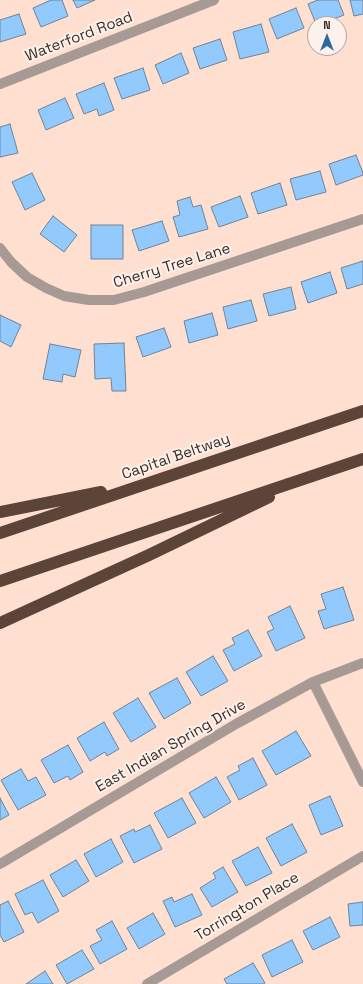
<!DOCTYPE html>
<html>
<head>
<meta charset="utf-8">
<style>
  body { margin:0 }
  #map { position:relative; width:363px; height:984px; overflow:hidden; background:#fedfd0; font-family:"Space Grotesk",sans-serif }
  canvas { display:block }
  .north { position:absolute; left:307px; top:16px; width:40px; height:40px; box-sizing:border-box; background:#fdf1eb; border:1px solid #afa39d; border-radius:50%; rotate:0deg; font-size:11px; font-weight:700; line-height:16px; text-align:center; color:#392d28 }
  .north::after { content:''; display:block; margin:auto; width:14px; height:18px; background:#2b6aa1; clip-path:polygon(50% 0,100% 100%,50% 72%,0 100%) }
</style>
</head>
<body>
<div id="map">
<canvas width="363" height="984"></canvas>
<div class="north">N</div>
</div>
<script>
const ctx = document.querySelector('canvas').getContext('2d');
ctx.lineJoin = 'round';
function fill(path, color) {
  ctx.fillStyle = color;
  ctx.fill(path, 'evenodd');
}
function poly(rows) {
  const path = new Path2D();
  for (const r of rows) {
    path.moveTo(r[0], r[1]);
    for (let i = 2; i < r.length; i += 2) path.lineTo(r[i], r[i + 1]);
  }
  return path;
}
function trace(path, color, width, dash) {
  ctx.strokeStyle = color;
  ctx.lineWidth = width;
  ctx.lineCap = dash ? 'butt' : 'round';
  ctx.setLineDash(dash || []);
  ctx.stroke(path);
}
function write(font, color, halo, rows, align = 'center') {
  ctx.font = font + ' "Space Grotesk",sans-serif';
  ctx.lineWidth = 4;
  ctx.setLineDash([]);
  ctx.textBaseline = 'middle';
  ctx.strokeStyle = halo;
  ctx.fillStyle = color;
  for (const [text, x, y, turn = 0] of rows) {
    ctx.save();
    ctx.translate(x, y);
    ctx.rotate((+turn || 0) * Math.PI / 180);
    ctx.textAlign = isNaN(turn) ? turn : align;
    if (halo) ctx.strokeText(text, 0, 0);
    ctx.fillText(text, 0, 0);
    ctx.restore();
  }
}
const building = poly([
  [51,0,62,0,68,16,41,27,33,8,51,0],
  [73,0,95,0,77,8,73,0],
  [318,0,338,0,344,15,321,24,316,24,308,4,318,0],
  [350,0,363,0,363,14,354,16,350,0],
  [296,8,304,28,277,39,269,19,296,8],
  [19,14,26,34,0,42,0,20,19,14],
  [261,24,269,52,240,59,233,32,261,24],
  [220,39,227,60,200,69,193,48,220,39],
  [181,53,189,73,163,84,155,65,181,53],
  [143,68,150,90,122,99,114,78,143,68],
  [104,83,114,110,99,116,97,109,84,114,76,94,104,83],
  [65,98,74,118,46,130,38,110,65,98],
  [10,124,18,153,0,157,0,127,10,124],
  [356,155,363,173,363,175,336,185,329,164,356,155],
  [320,171,326,192,296,200,290,179,320,171],
  [32,173,45,200,25,210,12,182,32,173],
  [280,183,287,205,258,214,251,193,280,183],
  [240,196,248,217,219,227,211,207,240,196],
  [190,197,193,207,201,205,208,229,179,237,173,217,180,215,177,201,190,197],
  [53,216,77,235,64,252,40,234,53,216],
  [162,221,169,241,139,251,132,230,162,221],
  [91,225,123,225,123,259,91,259,91,225],
  [363,261,363,284,347,289,341,268,363,261],
  [330,272,337,293,308,303,301,282,330,272],
  [291,287,296,309,269,316,263,294,291,287],
  [251,300,257,321,228,329,223,307,251,300],
  [212,313,218,335,189,343,184,321,212,313],
  [0,315,21,325,11,347,0,341,0,315],
  [164,328,171,347,143,357,136,337,164,328],
  [124,343,126,391,112,391,111,378,95,379,94,344,124,343],
  [50,344,81,350,75,377,63,374,62,382,43,379,50,344],
  [343,587,354,620,324,629,318,611,326,609,321,594,343,587],
  [290,606,305,638,276,651,267,632,274,629,268,617,290,606],
  [248,630,262,656,234,671,223,650,235,644,232,638,248,630],
  [213,656,228,681,201,696,186,672,213,656],
  [177,678,191,703,164,719,149,693,177,678],
  [138,698,156,727,131,742,113,713,138,698],
  [104,722,119,749,107,756,105,752,90,761,77,738,104,722],
  [296,731,311,756,276,775,262,751,296,731],
  [68,745,83,772,70,780,68,776,54,783,41,760,68,745],
  [253,758,267,785,239,800,227,777,240,770,238,766,253,758],
  [21,769,28,781,36,777,46,795,18,810,1,780,21,769],
  [216,777,231,802,204,818,189,793,216,777],
  [330,796,343,826,321,835,309,805,330,796],
  [0,798,9,815,0,820,0,798],
  [182,798,196,823,168,838,154,813,182,798],
  [292,824,307,852,281,866,266,838,292,824],
  [150,825,162,849,134,863,120,836,134,829,135,832,150,825],
  [111,839,123,862,96,877,84,854,111,839],
  [258,847,272,873,246,886,232,861,258,847],
  [76,860,89,881,63,897,50,875,76,860],
  [223,867,238,892,212,907,200,888,216,878,213,873,223,867],
  [43,880,59,911,38,923,32,912,25,915,15,894,43,880],
  [192,894,202,915,175,927,163,901,172,897,174,902,192,894],
  [8,901,24,932,4,942,0,935,0,905,8,901],
  [363,902,363,925,350,926,348,904,363,902],
  [153,913,165,934,139,949,127,928,153,913],
  [330,917,340,937,313,950,303,931,330,917],
  [112,921,127,949,100,964,90,946,102,940,96,930,112,921],
  [292,940,303,962,272,977,262,955,292,940],
  [82,950,94,969,67,984,56,965,82,950],
  [253,963,265,983,263,984,227,984,224,979,253,963],
  [45,971,53,984,26,984,45,971]
]);
const street = poly([
  [0,84,214,0],
  [0,248,11,262,27,277,46,288,64,296,89,300,114,300,144,292,363,219],
  [313,682,363,782],
  [0,864,236,724,313,682,363,663],
  [147,984,363,856]
]);
const highway = poly([
  [0,512,101,492],
  [0,533,363,411],
  [0,581,363,459],
  [0,623,149,555,269,497]
]);
const streetNames = [
  ["Waterford Road",79,37,-21],
  ["Cherry Tree Lane",172,266,-17],
  ["Capital Beltway",176,457,-19],
  ["East Indian Spring Drive",171,746,-30],
  ["Torrington Place",247,907,-31]
];
fill(building, '#93cafe');
trace(building, '#6e8398', 1);
trace(street, '#a79993', 10);
trace(highway, '#5d4438', 12);
write('15px', '#392d28', '#fdf1eb', streetNames);
</script>
</body>
</html>
